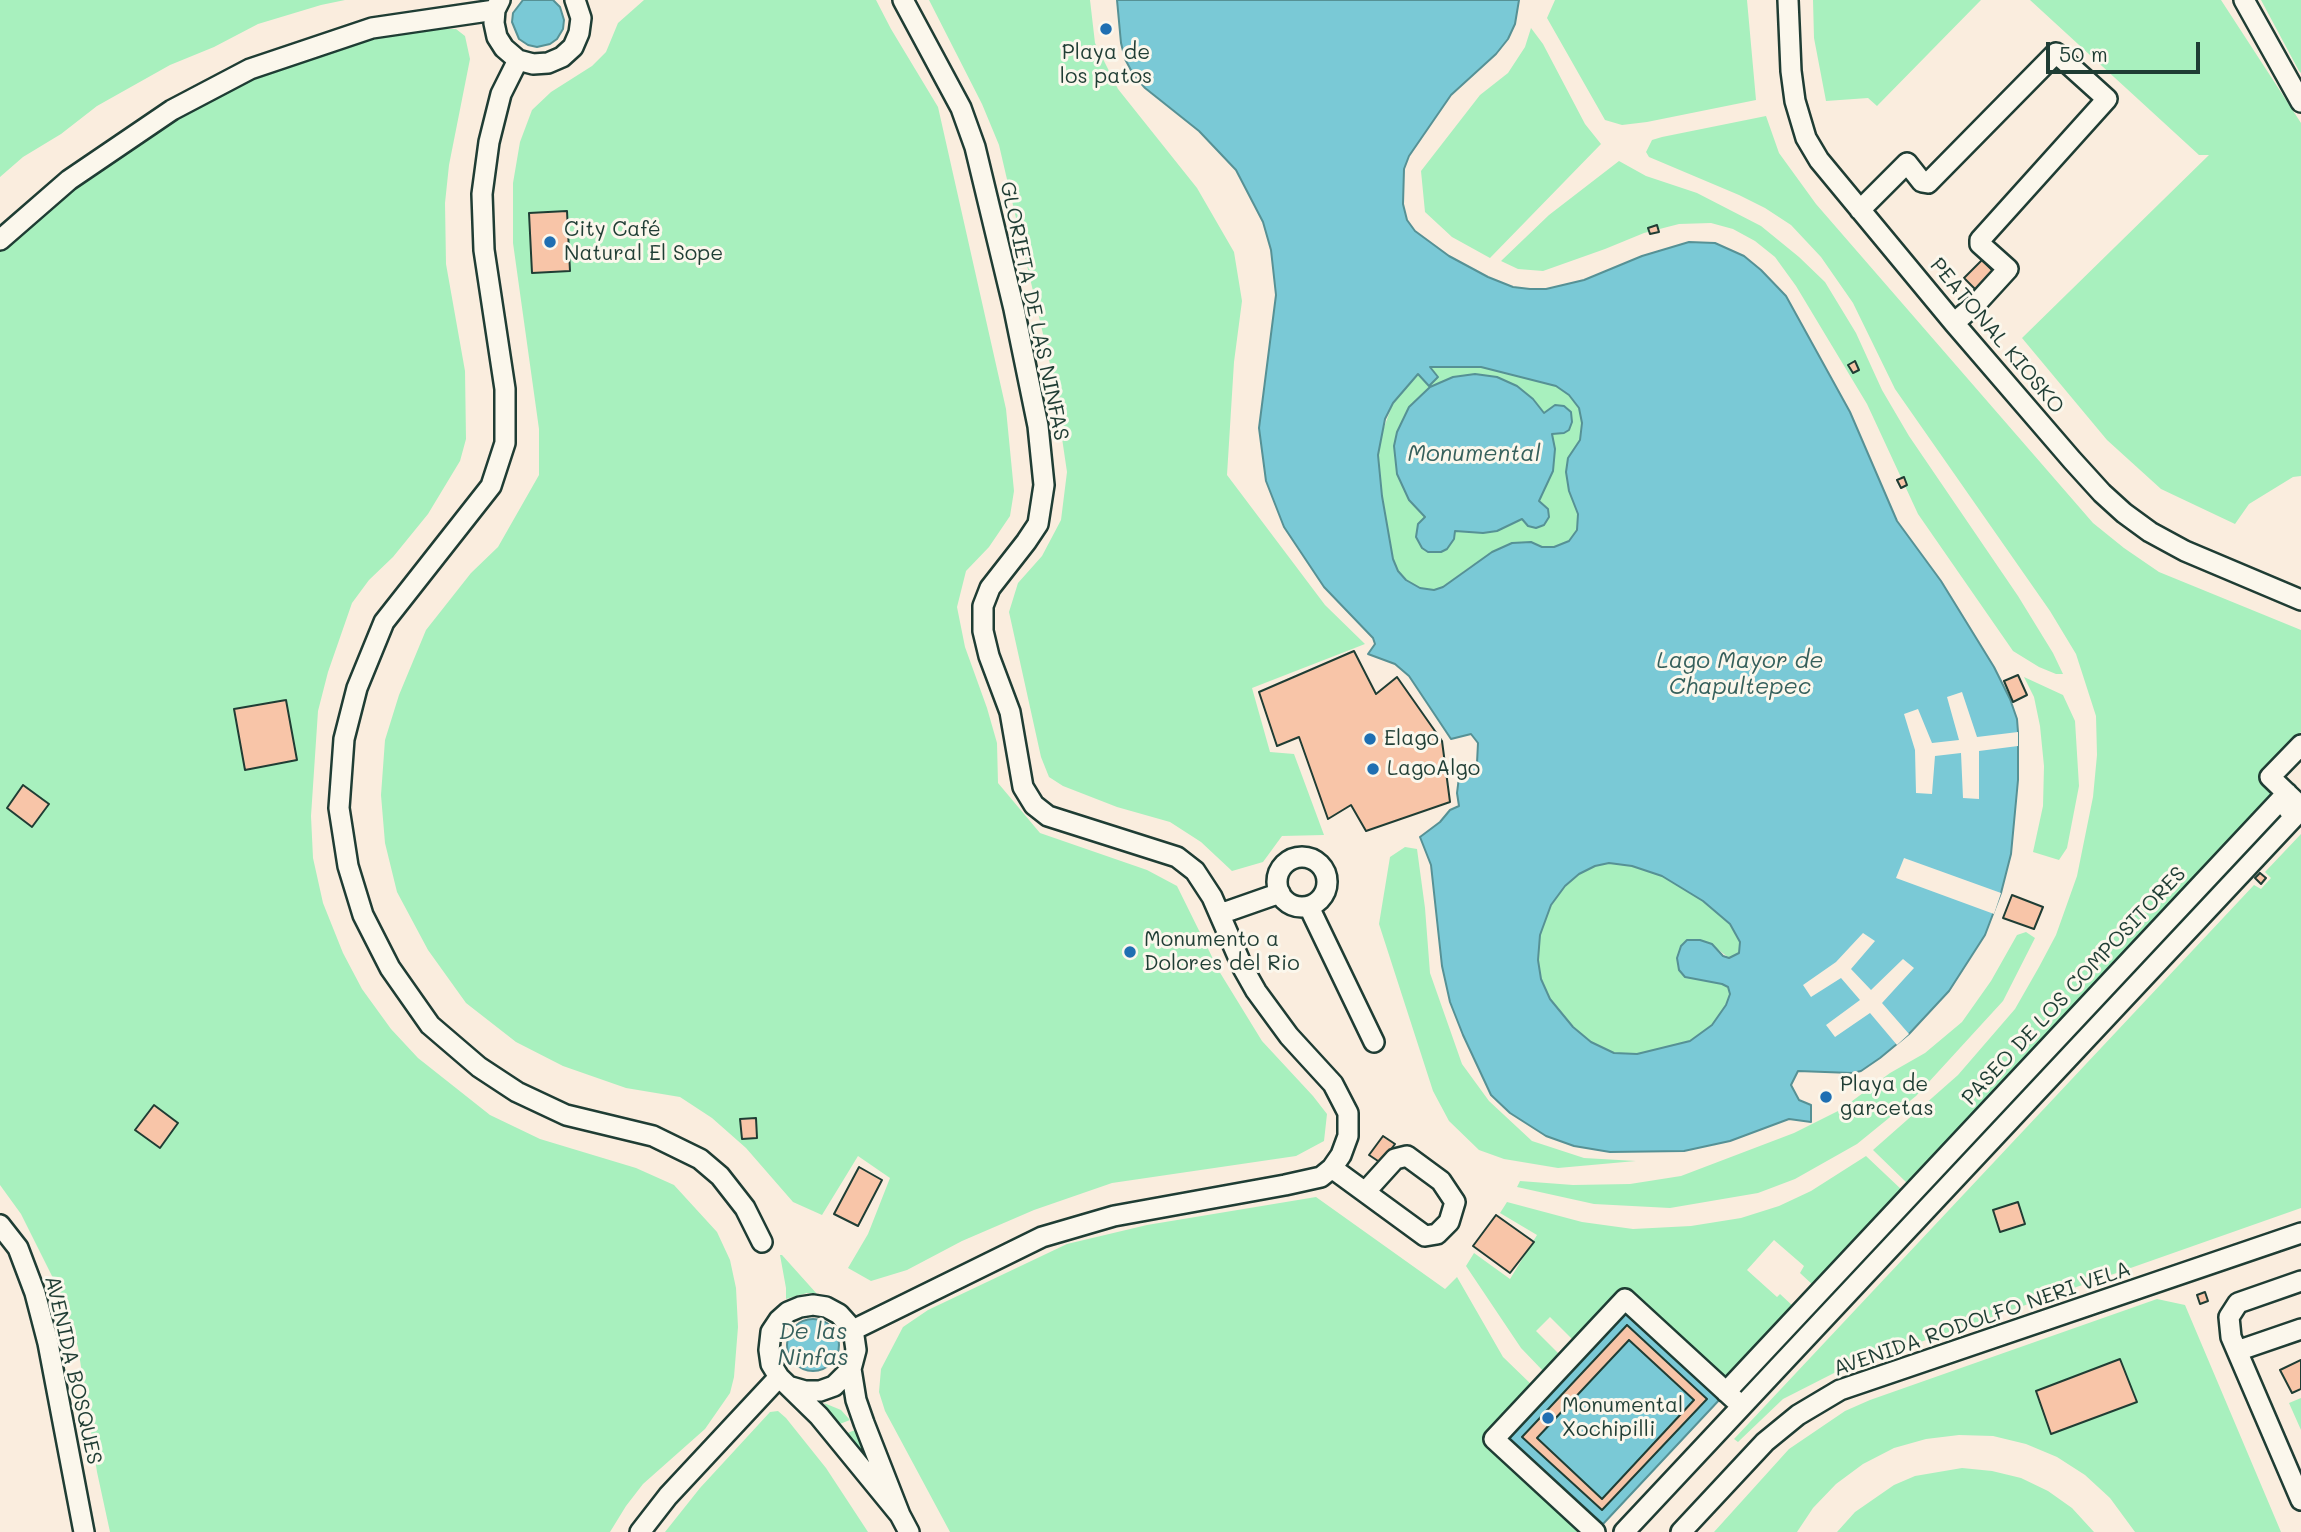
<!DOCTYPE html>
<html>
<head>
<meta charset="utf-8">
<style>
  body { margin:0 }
  #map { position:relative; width:2301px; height:1532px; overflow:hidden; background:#faedde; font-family:Mali,sans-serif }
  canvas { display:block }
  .scale { position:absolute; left:2046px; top:42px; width:154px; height:32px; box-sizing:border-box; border:4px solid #1f3d34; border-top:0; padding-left:9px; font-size:21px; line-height:24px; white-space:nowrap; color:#1f3d34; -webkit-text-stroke:5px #fbf7ec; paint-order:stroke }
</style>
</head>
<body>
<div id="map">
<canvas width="2301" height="1532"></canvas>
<div class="scale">50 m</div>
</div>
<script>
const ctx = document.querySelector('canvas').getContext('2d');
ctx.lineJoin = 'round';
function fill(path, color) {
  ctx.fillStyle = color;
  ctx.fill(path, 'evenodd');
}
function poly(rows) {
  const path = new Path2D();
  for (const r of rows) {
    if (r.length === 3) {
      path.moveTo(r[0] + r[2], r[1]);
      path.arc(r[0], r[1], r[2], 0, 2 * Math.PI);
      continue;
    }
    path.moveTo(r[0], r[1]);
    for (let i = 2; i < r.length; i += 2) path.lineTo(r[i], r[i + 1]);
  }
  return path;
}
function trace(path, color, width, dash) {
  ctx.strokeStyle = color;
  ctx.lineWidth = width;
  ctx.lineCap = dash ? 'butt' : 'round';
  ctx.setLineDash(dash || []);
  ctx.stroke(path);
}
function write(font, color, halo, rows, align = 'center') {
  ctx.font = font + ' Mali,sans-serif';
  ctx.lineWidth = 6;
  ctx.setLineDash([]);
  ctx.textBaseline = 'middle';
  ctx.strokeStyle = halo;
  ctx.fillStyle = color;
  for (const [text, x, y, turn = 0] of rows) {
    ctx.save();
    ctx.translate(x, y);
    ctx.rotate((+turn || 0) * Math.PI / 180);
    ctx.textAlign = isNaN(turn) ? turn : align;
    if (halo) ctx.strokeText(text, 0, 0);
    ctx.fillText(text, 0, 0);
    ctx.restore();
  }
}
const green = poly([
  [0,0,345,0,321,5,258,24,214,47,170,65,97,106,61,134,23,157,0,177],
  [644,0,876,0,891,29,938,107,1006,409,1014,491,1010,516,989,547,966,571,957,607,965,647,987,708,997,743,998,783,1040,833,1147,870,1177,886,1219,971,1262,1041,1313,1096,1327,1114,1324,1141,1296,1156,1112,1183,1034,1210,962,1241,907,1270,871,1281,848,1268,868,1234,890,1178,858,1156,822,1215,793,1202,746,1148,712,1118,680,1097,626,1088,563,1066,516,1042,466,1003,428,950,397,892,385,843,381,795,385,740,399,695,426,630,471,573,498,547,539,475,539,429,513,243,513,183,520,142,532,110,551,92,592,66,606,52,618,23],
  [929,0,1090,0,1095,43,1118,89,1197,188,1234,252,1242,301,1234,362,1227,475,1325,605,1365,644,1252,688,1270,752,1294,754,1324,835,1282,836,1263,862,1232,871,1201,842,1170,822,1117,807,1063,786,1049,777,1041,757,1009,612,1018,583,1042,556,1061,520,1067,472,1053,377,999,145,982,104],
  [1555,0,1747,0,1756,100,1647,122,1622,125,1605,120,1547,18],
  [1813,0,1981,0,1877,106,1868,98,1826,101,1814,38],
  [2030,0,2221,0,2301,123,2301,476,2293,477,2249,504,2235,524,2161,489,2107,440,2022,338,2209,155,2199,155],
  [2261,0,2301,0,2301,73,2299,71],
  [1531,28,1543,44,1585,124,1601,144,1490,258,1452,237,1425,212,1421,171,1480,95,1508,73,1525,47],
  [430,29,456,29,465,36,470,59,449,165,445,203,446,264,465,371,466,439,460,461,428,514,393,557,369,580,352,603,328,672,318,711,311,816,313,858,323,903,343,953,362,989,391,1029,418,1058,490,1115,540,1139,636,1168,674,1185,717,1232,730,1260,736,1288,738,1327,734,1377,730,1393,705,1429,643,1484,626,1506,610,1532,110,1532,97,1472,78,1347,62,1296,21,1214,0,1185,0,247,82,177,149,132,237,85,316,53,365,39],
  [1766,116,1779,153,1816,204,2093,523,2124,548,2159,572,2301,630,2301,732,2259,781,2275,794,1908,1184,1873,1150,1958,1075,2015,1009,2039,967,2056,935,2077,876,2093,797,2097,755,2096,716,2076,654,2050,611,1895,389,1853,303,1821,257,1791,225,1765,208,1739,195,1649,157,1646,152,1652,140,1662,137],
  [1619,161,1646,176,1697,193,1761,226,1799,257,1825,282,1856,333,1882,390,1909,436,2018,596,2053,653,2063,674,2056,674,2039,667,2013,651,1918,514,1867,404,1796,286,1775,257,1755,241,1733,229,1711,223,1679,224,1644,233,1605,249,1543,271,1518,269,1501,261,1549,215],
  [1429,367,1481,367,1556,386,1569,395,1579,408,1582,423,1580,440,1568,458,1566,472,1569,491,1578,513,1577,530,1569,541,1554,547,1542,547,1530,542,1471,566,1443,587,1434,590,1420,588,1406,580,1398,571,1393,559,1379,475,1378,455,1380,438,1393,403,1405,386,1418,374,1428,385],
  [2024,677,2063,695,2075,721,2079,786,2067,848,2059,860,2033,852,2043,806,2044,766,2040,726,2034,697],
  [2301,834,2301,1208,1838,1371,1783,1399,1738,1442,1734,1439,2254,885,2261,889,2271,878,2265,872],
  [1405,847,1417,849,1425,908,1430,973,1462,1064,1489,1101,1532,1141,1584,1158,1636,1161,1558,1168,1504,1159,1479,1150,1449,1121,1433,1091,1379,924,1390,857],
  [1609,863,1632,866,1662,876,1703,901,1730,924,1740,942,1739,953,1729,958,1711,944,1700,940,1695,980,1711,980,1722,984,1728,987,1730,994,1726,1005,1713,1025,1690,1041,1637,1054,1614,1053,1591,1042,1573,1027,1550,999,1541,979,1538,960,1540,935,1551,905,1565,886,1579,874,1595,866],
  [2026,932,2035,938,2003,1001,1916,1096,1857,1144,1795,1179,1758,1193,1670,1208,1594,1204,1517,1187,1520,1181,1573,1185,1630,1184,1681,1176,1794,1133,1840,1110,1890,1073,1925,1053,1962,1022,1991,981,2017,935],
  [1866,1156,1903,1191,1814,1286,1800,1273,1804,1266,1774,1240,1747,1270,1777,1297,1780,1294,1794,1307,1726,1380,1626,1288,1574,1341,1550,1317,1536,1331,1561,1356,1545,1373,1521,1348,1466,1266,1474,1253,1510,1279,1537,1235,1500,1213,1507,1202,1582,1222,1633,1229,1691,1226,1741,1218,1779,1206,1811,1191],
  [1316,1197,1445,1289,1457,1277,1503,1357,1534,1387,1484,1442,1581,1532,950,1532,885,1411,879,1392,881,1369,903,1327,928,1310,1067,1244,1147,1225],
  [780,1255,782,1255,817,1294,807,1293,786,1299,786,1288],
  [2157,1299,2185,1305,2281,1532,2135,1532,2110,1498,2085,1475,2057,1457,2026,1444,1993,1436,1959,1435,1926,1439,1894,1448,1863,1464,1836,1484,1813,1508,1797,1532,1714,1532,1789,1449,1845,1411,1870,1400],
  [2301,1398,2301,1430,2289,1403],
  [824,1403,841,1410,850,1420,837,1425],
  [778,1411,786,1418,826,1468,868,1532,665,1532,700,1488,770,1412],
  [855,1430,873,1465,873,1467,845,1434],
  [1962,1468,1992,1471,2021,1478,2048,1491,2072,1508,2094,1532,1837,1532,1855,1512,1894,1485,1915,1476]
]);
const water = poly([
  [523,0,553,0,560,7,564,20,563,29,557,39,550,44,537,47,528,45,519,39,512,22,513,13,523,0],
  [1117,0,1519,0,1515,24,1508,39,1496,54,1451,95,1409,156,1404,169,1403,204,1407,220,1415,231,1449,256,1488,277,1513,287,1530,289,1546,289,1584,280,1642,256,1689,242,1715,243,1744,256,1761,270,1786,296,1850,412,1897,521,1941,581,1994,667,2010,699,2017,719,2018,732,2018,780,2011,854,2001,893,1985,935,1949,991,1909,1034,1880,1058,1861,1071,1852,1073,1798,1071,1791,1085,1799,1100,1811,1105,1811,1122,1789,1119,1730,1141,1684,1151,1610,1152,1574,1146,1546,1136,1510,1113,1491,1095,1463,1035,1450,1002,1442,966,1431,865,1420,837,1440,822,1450,810,1459,806,1457,793,1459,777,1468,772,1477,763,1478,743,1471,734,1451,739,1409,676,1395,664,1368,654,1375,644,1373,638,1324,587,1284,527,1266,481,1259,428,1276,295,1271,250,1263,222,1236,170,1199,131,1145,88,1133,74,1125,59,1121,43,1117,0],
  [1430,367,1481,367,1556,386,1569,395,1579,408,1582,423,1580,440,1568,458,1566,472,1569,491,1578,514,1577,530,1569,541,1554,547,1542,547,1531,542,1512,543,1492,552,1443,587,1434,590,1420,588,1406,580,1398,571,1393,559,1382,496,1378,455,1385,419,1393,403,1418,374,1429,386,1438,377,1430,367],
  [1609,863,1632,866,1662,876,1703,901,1730,924,1740,942,1739,953,1729,958,1723,956,1712,944,1700,940,1687,940,1681,946,1677,958,1679,970,1685,977,1722,984,1728,987,1730,994,1726,1005,1712,1025,1690,1041,1637,1054,1614,1053,1591,1042,1573,1027,1550,999,1541,979,1538,960,1540,935,1551,905,1565,886,1579,874,1595,866,1609,863],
  [1475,374,1497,377,1517,386,1533,399,1544,413,1555,405,1564,406,1571,412,1572,422,1569,430,1564,433,1552,434,1555,449,1553,471,1539,501,1548,509,1549,517,1544,525,1536,528,1528,526,1522,519,1497,531,1483,533,1455,531,1454,539,1447,549,1441,552,1428,552,1422,548,1416,537,1418,524,1425,517,1409,500,1397,474,1394,446,1397,432,1409,407,1430,387,1453,377,1475,374],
  [1626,1311,1721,1398,1603,1524,1508,1437,1626,1311],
  [813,1345,26]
]);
const pier = poly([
  [1962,692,1977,737,2018,732,2018,746,1979,751,1979,799,1963,798,1961,753,1935,756,1932,794,1916,793,1915,750,1904,714,1918,709,1932,743,1959,740,1947,697],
  [1904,858,2001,893,1994,914,1896,878],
  [1863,933,1875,941,1851,969,1871,990,1903,959,1914,968,1882,1003,1909,1034,1897,1045,1870,1013,1835,1037,1826,1025,1860,1000,1841,978,1811,997,1803,985,1836,962]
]);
const building = poly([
  [567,211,570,271,532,273,529,213,567,211],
  [1657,225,1659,232,1650,234,1648,228,1657,225],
  [1982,260,1999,277,1981,295,1964,278,1982,260],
  [1855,361,1859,370,1853,373,1848,365,1855,361],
  [1904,477,1907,485,1901,488,1897,480,1904,477],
  [1354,651,1376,694,1397,677,1442,741,1450,802,1366,831,1351,805,1328,819,1299,737,1277,746,1259,692,1354,651],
  [2018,675,2027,695,2013,702,2004,681,2018,675],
  [286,700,297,760,245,770,234,709,286,700],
  [23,785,49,804,32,827,7,808,23,785],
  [2260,873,2266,878,2261,884,2255,878,2260,873],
  [2012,895,2043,907,2034,929,2003,918,2012,895],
  [154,1105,178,1123,160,1148,135,1130,154,1105],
  [756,1118,757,1138,742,1139,740,1119,756,1118],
  [1383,1136,1395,1144,1381,1163,1369,1155,1383,1136],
  [859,1167,882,1180,858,1226,834,1214,859,1167],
  [2018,1202,2025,1224,2000,1232,1993,1210,2018,1202],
  [1496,1215,1534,1242,1510,1273,1473,1246,1496,1215],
  [2205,1292,2208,1301,2200,1304,2197,1295,2205,1292],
  [1627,1325,1707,1399,1602,1510,1522,1437,1627,1325],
  [1629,1340,1694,1400,1602,1499,1537,1438,1629,1340],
  [2120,1359,2137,1402,2051,1434,2036,1391,2120,1359],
  [2301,1360,2301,1389,2292,1393,2280,1370,2301,1360]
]);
const minor = poly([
  [500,0,495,10,494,23,497,37,504,48,518,60,533,64,548,63,562,57,573,47,579,33,581,18,575,0],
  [1788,0,1791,71,1795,101,1806,138,1819,160,1954,323,2072,460,2102,493,2124,513,2150,532,2185,551,2301,600],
  [2244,0,2301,102],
  [518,60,501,94,489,142,482,194,484,250,505,389,505,443,491,486,384,622,357,688,344,739,339,808,348,866,363,915,390,968,430,1025,479,1067,517,1092,566,1115,653,1136,700,1159,720,1176,745,1208,762,1242],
  [1860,210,1907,163,1922,182,1928,183,2056,53,2107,99,1980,240,1980,244,2008,269,1976,304,1954,323],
  [0,240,69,180,172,110,250,69,372,28,495,10],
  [2295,801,2270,777,2301,745],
  [1302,882,25],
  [1309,907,1374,1042],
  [1220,914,1280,893],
  [1332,1168,1425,1236,1437,1234,1449,1222,1455,1202,1441,1181,1407,1156,1395,1159,1366,1191],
  [0,1225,18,1248,35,1293,48,1343,84,1532],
  [2301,1281,2238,1303,2229,1317,2231,1337,2301,1500],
  [851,1331,1042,1237,1114,1216,1285,1185,1321,1177,1332,1168,1341,1155,1348,1136,1348,1113,1333,1084,1289,1036,1256,991,1243,968,1212,897,1195,871,1177,857,1048,816,1034,805,1023,787,1010,712,989,656,983,631,983,606,990,588,1026,542,1038,524,1044,485,1038,426,1014,309,975,147,961,108,903,0],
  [2237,1351,2301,1329],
  [851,1369,856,1400,864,1423,900,1515,909,1532],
  [791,1387,805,1391,820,1391,834,1386,851,1369,856,1350,854,1336,848,1324,839,1314,826,1307,813,1305,800,1307,788,1312,779,1320,771,1332,769,1350,771,1364,779,1377,819,1416,900,1515],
  [1726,1392,2287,793],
  [640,1532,668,1496,779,1377],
  [1595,1532,1494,1439,1625,1299,1735,1400],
  [1624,1532,2295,816,2288,809,2295,801],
  [1681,1532,1765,1442,1798,1415,1840,1390,2301,1233]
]);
const markers = [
  [1106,29,7,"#1f6fb2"],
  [550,242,7,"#1f6fb2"],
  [1370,739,7,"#1f6fb2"],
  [1373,769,7,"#1f6fb2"],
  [1130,952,7,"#1f6fb2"],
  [1826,1097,7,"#1f6fb2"],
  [1548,1418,7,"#1f6fb2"]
];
const poiNames = [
  ["Playa de",1106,53,"center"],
  ["los patos",1106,77,"center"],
  ["City Café",564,230],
  ["Natural El Sope",564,254],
  ["Elago",1384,739],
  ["LagoAlgo",1387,769],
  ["Monumento a",1144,940],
  ["Dolores del Rio",1144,964],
  ["Playa de",1840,1085],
  ["garcetas",1840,1109],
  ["Monumental",1562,1406],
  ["Xochipilli",1562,1430]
];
const streetNames = [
  ["GLORIETA DE LAS NINFAS",1034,311,78],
  ["PEATONAL KIOSKO",1997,336,50],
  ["PASEO DE LOS COMPOSITORES",2074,986,-47],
  ["AVENIDA RODOLFO NERI VELA",1982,1319,-19],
  ["AVENIDA BOSQUES",73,1370,77]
];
const waterNames = [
  ["Monumental",1474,454],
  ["Lago Mayor de",1740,661],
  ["Chapultepec",1740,687],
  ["De las",813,1332],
  ["Ninfas",813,1358]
];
fill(green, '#a8f0be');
fill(water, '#7ac9d6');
trace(water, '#569195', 2);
fill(pier, '#faedde');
fill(building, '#f8c5a8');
trace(building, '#1f3d34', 2);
trace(minor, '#1f3d34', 24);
trace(minor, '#fbf7ec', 19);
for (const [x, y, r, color] of markers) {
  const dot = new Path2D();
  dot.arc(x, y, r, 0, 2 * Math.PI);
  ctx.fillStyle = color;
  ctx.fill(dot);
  trace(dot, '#fbf7ec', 2.5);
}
write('21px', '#1f3d34', '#fbf7ec', poiNames, 'left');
write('21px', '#1f3d34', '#fbf7ec', streetNames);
write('italic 23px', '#36605c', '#fbf7ec', waterNames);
</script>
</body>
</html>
